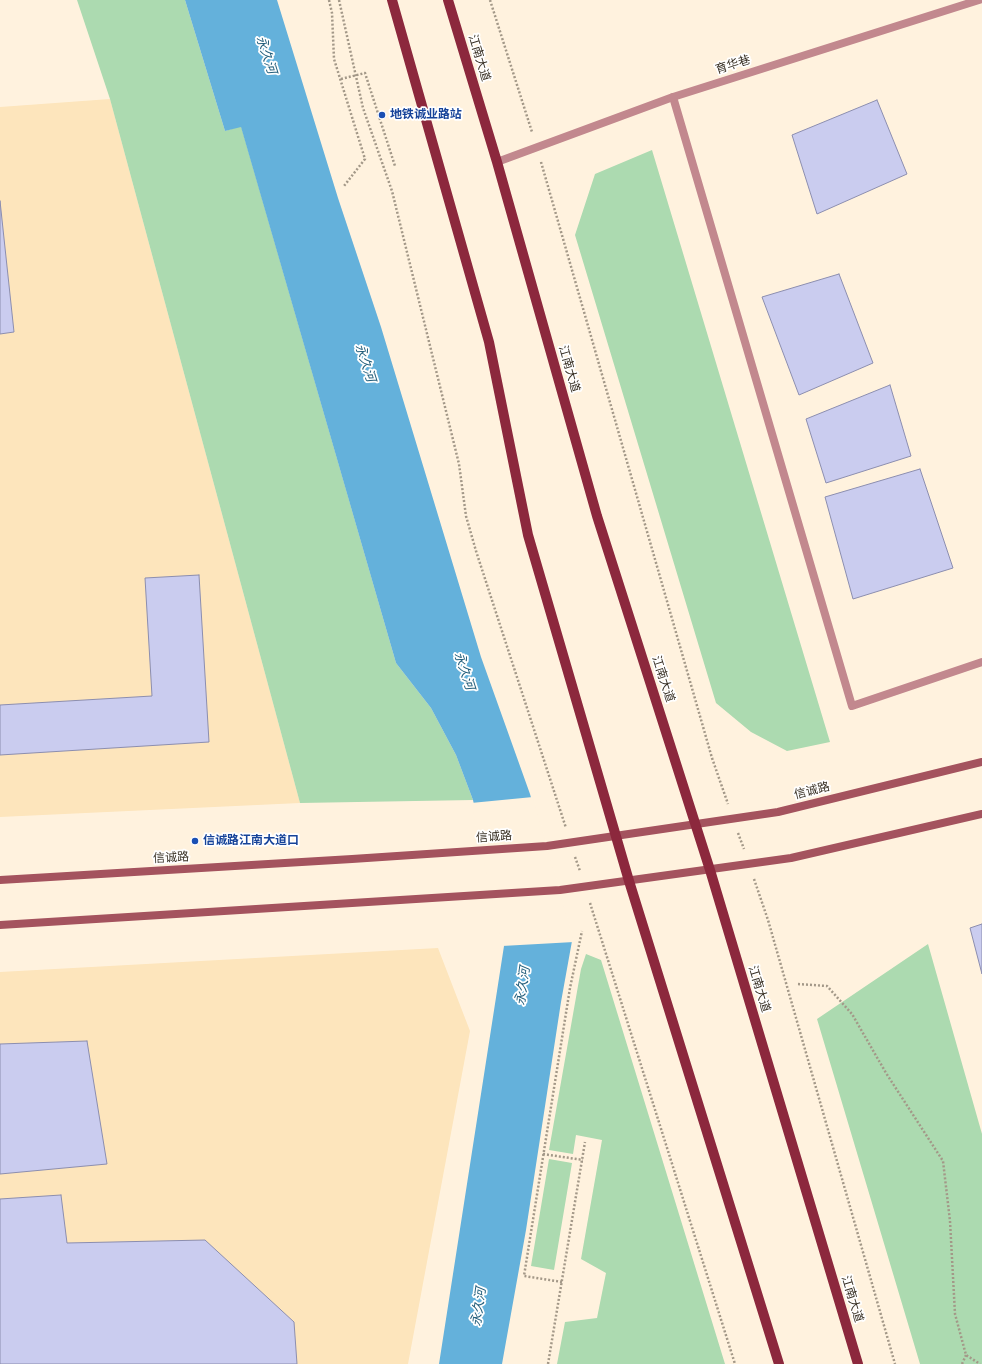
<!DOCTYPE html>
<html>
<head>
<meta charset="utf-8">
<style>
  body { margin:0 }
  canvas { display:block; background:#fff2de }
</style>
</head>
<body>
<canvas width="982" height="1364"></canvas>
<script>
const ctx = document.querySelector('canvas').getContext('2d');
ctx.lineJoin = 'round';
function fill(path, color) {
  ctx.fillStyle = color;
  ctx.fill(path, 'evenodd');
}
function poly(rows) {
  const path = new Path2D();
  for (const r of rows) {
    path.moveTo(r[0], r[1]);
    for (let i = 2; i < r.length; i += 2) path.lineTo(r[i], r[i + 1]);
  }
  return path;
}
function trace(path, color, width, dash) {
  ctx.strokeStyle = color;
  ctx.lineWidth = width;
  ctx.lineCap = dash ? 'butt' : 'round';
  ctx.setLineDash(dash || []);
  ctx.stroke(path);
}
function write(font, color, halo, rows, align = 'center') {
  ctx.font = font + ' "Open Sans","Noto Sans SC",sans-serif';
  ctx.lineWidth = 3.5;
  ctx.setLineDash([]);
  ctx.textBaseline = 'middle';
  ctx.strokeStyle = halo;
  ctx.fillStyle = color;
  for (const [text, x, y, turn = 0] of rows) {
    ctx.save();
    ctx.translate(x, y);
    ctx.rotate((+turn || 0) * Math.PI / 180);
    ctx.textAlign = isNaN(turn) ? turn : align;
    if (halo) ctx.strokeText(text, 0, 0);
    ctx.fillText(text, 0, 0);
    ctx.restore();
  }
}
const built = poly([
  [110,99,300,803,0,817,0,107],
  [438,948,470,1031,408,1364,0,1364,0,972]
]);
const green = poly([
  [77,0,185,0,225,131,241,126,396,663,431,708,456,755,473,800,300,803,110,99],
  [652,150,830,742,787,751,751,732,716,703,575,235,595,174],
  [928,944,982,1134,982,1364,920,1364,817,1019],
  [586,954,601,960,725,1364,557,1364,565,1322,597,1318,606,1273,581,1259,602,1140,576,1135,573,1154,549,1150,581,969],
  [549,1159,572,1163,554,1270,531,1266]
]);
const water = poly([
  [185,0,277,0,338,198,381,327,481,657,530,794,572,941,561,1002,526,1230,502,1364,439,1364,504,946,473,800,456,755,431,708,396,663,241,127,225,131]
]);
const pier = poly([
  [533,797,574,942,502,946,471,803]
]);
const building = poly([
  [877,100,907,174,817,214,792,135,877,100],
  [0,201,14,332,0,334,0,201],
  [839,274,873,363,799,395,762,297,839,274],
  [890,385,911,456,826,483,806,419,890,385],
  [920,469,953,568,853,599,825,497,920,469],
  [199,575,209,742,0,755,0,705,152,696,145,578,199,575],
  [982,924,982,974,970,928,982,924],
  [87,1041,107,1164,0,1174,0,1044,87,1041],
  [61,1195,67,1243,205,1240,294,1322,297,1364,0,1364,0,1199,61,1195]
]);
const path = poly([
  [329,0,332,13,334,59,365,159,344,186],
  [339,0,363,108,392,191,459,464,466,516,476,551,566,828],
  [490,0,532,132],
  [341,79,365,73,395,166],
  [541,162,712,758,728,804],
  [738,833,744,849],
  [575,857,580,871],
  [754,879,768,920,895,1364],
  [590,903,735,1364],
  [798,984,827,986,852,1014,886,1073,943,1161,950,1221,955,1314,966,1355,980,1364],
  [543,1154,583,1160],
  [562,1282,524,1276,570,988,582,931],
  [548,1364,585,1142],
  [962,1364,966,1355]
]);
const lane = poly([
  [673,97,852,706,982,662]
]);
const street = poly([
  [497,162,673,97,979,0]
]);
const secondary = poly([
  [0,880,352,859,547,846,778,812,982,762],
  [0,925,560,890,791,858,982,814]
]);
const primary = poly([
  [392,0,489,342,528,535,629,881,779,1364],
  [448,0,497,162,597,516,710,870,858,1364]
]);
const markers = [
  [382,115,4,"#1a4fb4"],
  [195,841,4,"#1a4fb4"]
];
const streetNames = [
  ["江南大道",479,58,73],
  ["育华巷",733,65,-18],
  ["江南大道",569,369,74],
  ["江南大道",663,679,72],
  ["信诚路",812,791,-14],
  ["信诚路",494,837,-4],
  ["信诚路",171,858,-3],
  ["江南大道",759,989,73],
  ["江南大道",852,1299,73]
];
const transitNames = [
  ["地铁诚业路站",390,115],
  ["信诚路江南大道口",203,841]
];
const waterNames = [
  ["永久河",266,55,72],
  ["永久河",365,363,72],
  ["永久河",464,671,72],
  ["永久河",523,986,-82],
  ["永久河",479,1307,-82]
];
fill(built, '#fde5bc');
fill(green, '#acdab0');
fill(water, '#64b1db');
fill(pier, '#fff2de');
fill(building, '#caccef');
trace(building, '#8c8eaf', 1);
trace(path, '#a39888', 2.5, [2, 2]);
trace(lane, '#c2888e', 8);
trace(street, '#c2888e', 8);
trace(secondary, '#a4535e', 8);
trace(primary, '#8c283d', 10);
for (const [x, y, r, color] of markers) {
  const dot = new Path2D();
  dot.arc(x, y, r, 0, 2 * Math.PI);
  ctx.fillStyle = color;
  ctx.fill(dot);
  trace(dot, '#fff', 1.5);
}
write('12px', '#383024', '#fff', streetNames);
write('bold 12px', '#164399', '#fff', transitNames, 'left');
write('italic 13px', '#245f7c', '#fff', waterNames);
</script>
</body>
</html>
